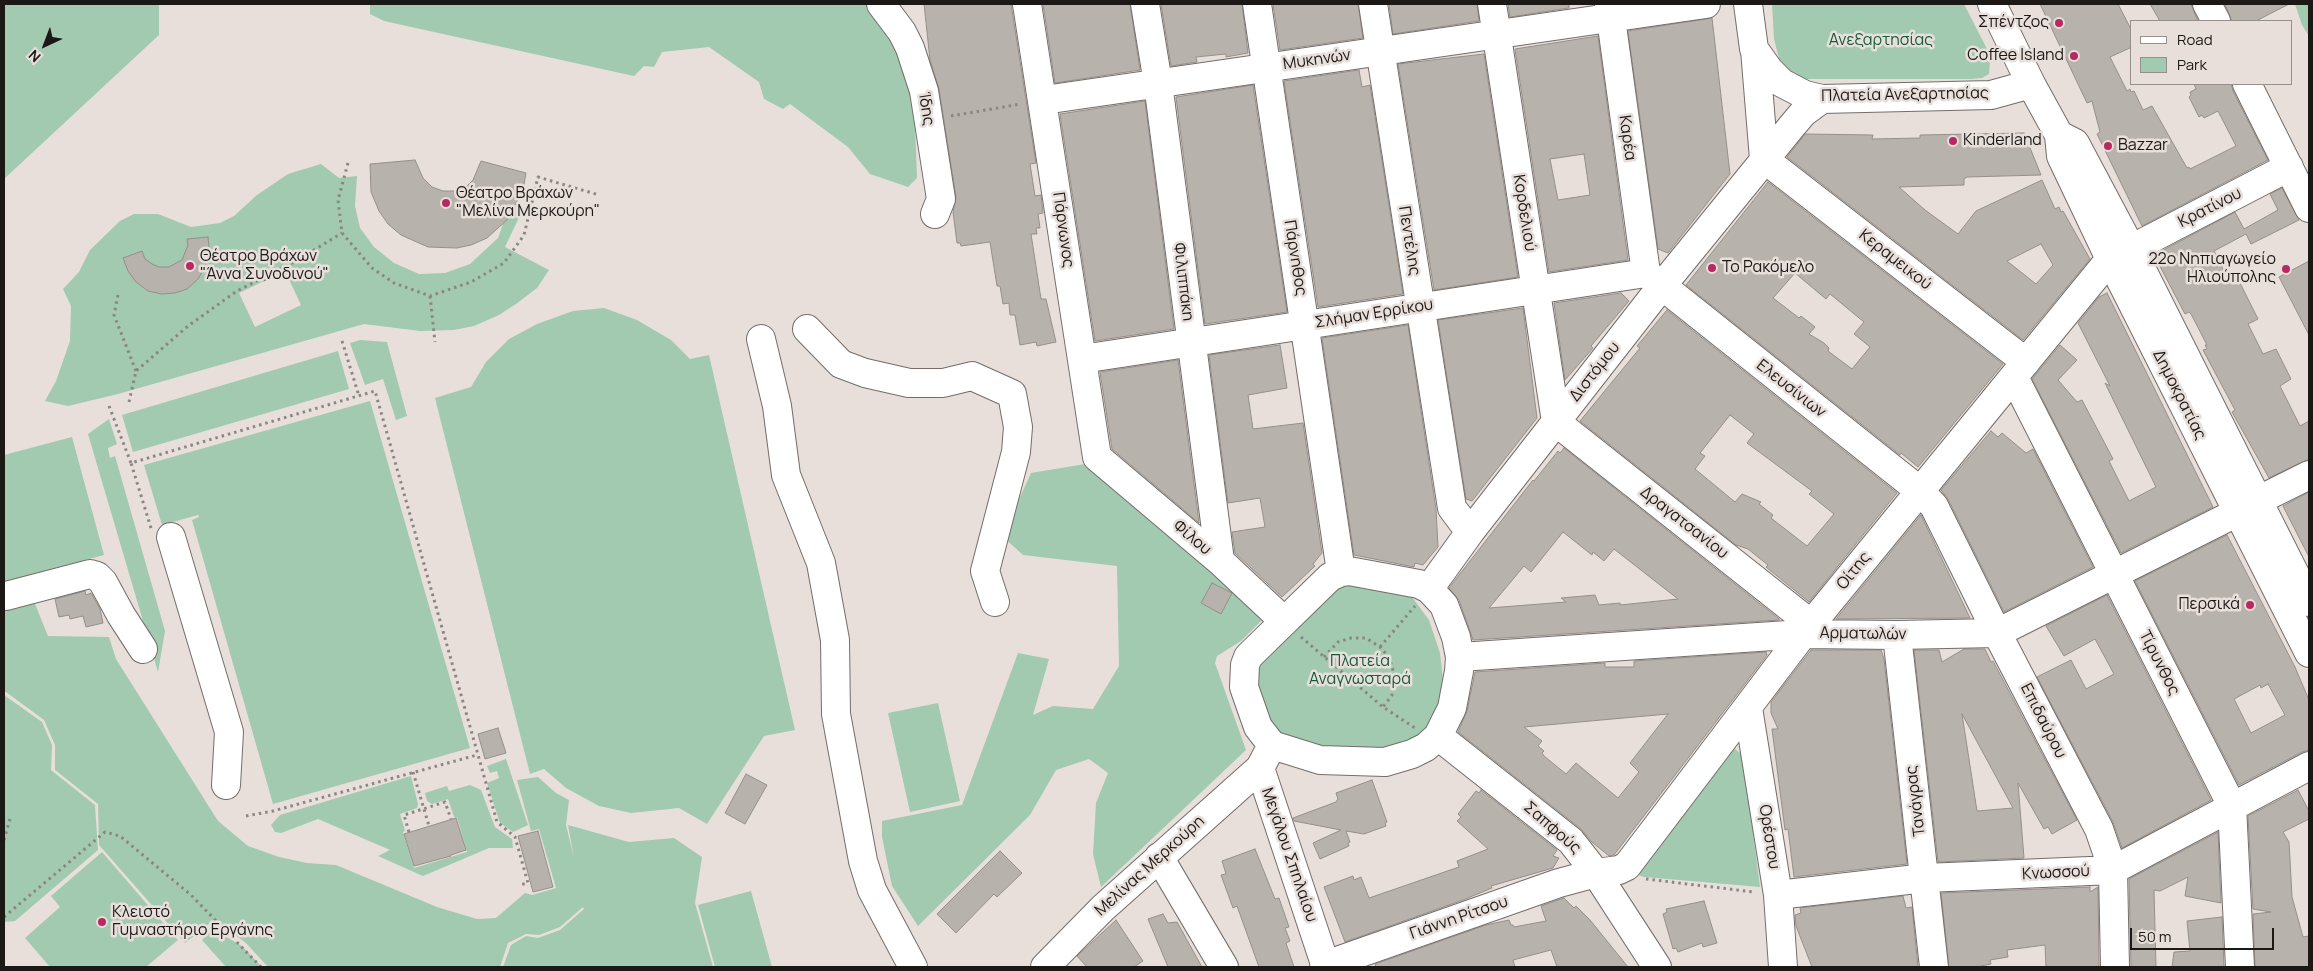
<!DOCTYPE html>
<html>
<head>
<meta charset="utf-8">
<style>
  body { margin:0 }
  #map { position:relative; width:2313px; height:971px; overflow:hidden; background:#e8dfdb; font-family:Manrope,sans-serif }
  canvas { display:block }
  .frame { position:absolute; inset:0; border:5px solid #1b1816; pointer-events:none }
  .legend { position:absolute; left:2130px; top:20px; width:162px; height:65px; box-sizing:border-box; background:#e8dfdb; border:1px solid #968f8c; margin:0; padding:6px 9px; list-style:none; font-size:15px; color:#1b1816 }
  .legend li { display:flex; align-items:center; gap:10px; height:25px }
  .legend b { width:25px; border:1px solid #968f8c }
  .north { position:absolute; left:20px; top:20px; width:50px; height:50px; -webkit-text-stroke:4px #e8dfdb; paint-order:stroke; rotate:223deg; font-size:14px; font-weight:700; line-height:20px; text-align:center; color:#1b1816 }
  .north::after { content:''; display:block; margin:auto; width:18px; height:22px; background:#1b1816; clip-path:polygon(50% 0,100% 100%,50% 72%,0 100%) }
  .scale { position:absolute; left:2130px; top:928px; width:144px; height:22px; box-sizing:border-box; border:2px solid #1b1816; border-top:0; padding-left:6px; font-size:15px; line-height:18px; white-space:nowrap; color:#1b1816; -webkit-text-stroke:4px #e8dfdb; paint-order:stroke }
</style>
</head>
<body>
<div id="map">
<canvas width="2313" height="971"></canvas>
<div class="frame"></div>
<ul class="legend">
<li><b style="height:6px;background:#fff"></b>Road</li>
<li><b style="height:14px;background:#a1cab0"></b>Park</li>
</ul>
<div class="north">N</div>
<div class="scale">50 m</div>
</div>
<script>
const ctx = document.querySelector('canvas').getContext('2d');
ctx.lineJoin = 'round';
function fill(path, color) {
  ctx.fillStyle = color;
  ctx.fill(path, 'evenodd');
}
function poly(rows) {
  const path = new Path2D();
  for (const r of rows) {
    path.moveTo(r[0], r[1]);
    for (let i = 2; i < r.length; i += 2) path.lineTo(r[i], r[i + 1]);
  }
  return path;
}
function trace(path, color, width, dash) {
  ctx.strokeStyle = color;
  ctx.lineWidth = width;
  ctx.lineCap = dash ? 'butt' : 'round';
  ctx.setLineDash(dash || []);
  ctx.stroke(path);
}
function write(font, color, halo, rows, align = 'center') {
  ctx.font = font + ' Manrope,sans-serif';
  ctx.lineWidth = 5;
  ctx.setLineDash([]);
  ctx.textBaseline = 'middle';
  ctx.strokeStyle = halo;
  ctx.fillStyle = color;
  for (const [text, x, y, turn = 0] of rows) {
    ctx.save();
    ctx.translate(x, y);
    ctx.rotate((+turn || 0) * Math.PI / 180);
    ctx.textAlign = isNaN(turn) ? turn : align;
    if (halo) ctx.strokeText(text, 0, 0);
    ctx.fillText(text, 0, 0);
    ctx.restore();
  }
}
const green = poly([
  [4,4,159,4,159,35,4,179],
  [370,4,885,4,914,100,917,178,908,187,870,174,848,147,790,104,783,109,764,99,759,82,709,47,662,52,654,67,644,66,634,76,384,21,370,14],
  [1772,4,1964,4,1986,47,1990,60,1989,74,1982,78,1971,79,1803,79,1789,72,1780,62,1774,39],
  [2295,4,2309,4,2309,36,2302,25],
  [321,164,339,178,357,176,355,206,360,228,374,247,394,263,419,274,445,273,470,264,498,238,511,202,523,209,505,247,549,270,537,288,516,304,499,315,474,326,454,330,420,331,364,324,118,394,68,406,45,401,56,381,70,341,71,306,63,289,79,272,90,250,120,221,134,214,158,214,191,227,220,223,234,216,257,195,288,174],
  [285,271,301,305,255,327,239,293],
  [604,308,637,320,671,340,690,359,709,355,795,730,764,736,707,824,679,808,631,813,599,806,566,788,544,769,530,774,435,398,471,387,486,362,509,339,537,324,573,311],
  [360,340,387,342,407,416,396,420,383,379,365,385,350,343],
  [338,351,349,389,133,452,122,415],
  [370,401,470,748,273,804,192,520,199,517,198,515,162,525,144,465],
  [109,419,117,444,108,448,110,458,115,456,165,631,158,672,88,434],
  [72,437,104,555,4,582,4,455],
  [1091,463,1267,615,1241,641,1217,656,1215,663,1246,750,1101,887,1093,854,1096,803,1108,773,1089,759,1056,770,1030,815,918,926,892,886,882,837,882,821,962,805,1018,653,1049,659,1033,715,1053,706,1093,709,1119,666,1117,566,1023,555,1002,536,1031,473],
  [1350,583,1392,587,1412,597,1429,620,1440,653,1444,689,1433,727,1410,744,1378,753,1326,755,1275,736,1249,685,1257,656,1315,598],
  [33,599,48,636,109,637,116,659,218,821,248,846,279,857,307,863,336,865,437,907,477,919,496,918,525,893,532,895,556,888,539,829,531,831,517,780,538,777,556,793,569,800,566,825,574,858,568,825,629,842,674,838,702,857,695,903,713,967,503,967,511,945,526,936,538,938,560,930,584,909,583,907,560,927,539,935,526,934,508,943,500,967,268,967,246,943,214,920,185,943,99,845,98,804,55,770,55,745,44,720,6,692,4,692,4,603],
  [4,695,42,722,52,745,51,770,95,805,98,850,15,921,4,922],
  [938,703,960,801,910,812,888,713],
  [1735,749,1743,755,1760,887,1644,877,1633,873,1727,750],
  [506,759,528,825,513,832,500,823,487,783,499,778,497,771,490,773,487,766],
  [411,776,418,804,417,808,400,814,405,831,403,832,414,868,467,852,457,817,454,817,448,799,432,804,427,801,425,793,447,786,449,791,470,785,481,790,495,827,512,839,513,848,489,848,423,876,378,856,390,850,318,819,281,833,275,832,271,825,280,815],
  [102,852,178,940,146,967,50,967,25,938,60,907,51,896],
  [751,891,772,967,715,967,698,905],
  [213,929,242,946,262,967,226,967,202,940]
]);
const building = poly([
  [924,4,1011,4,1036,163,1030,164,1035,196,1041,195,1043,213,1038,214,1040,228,1036,228,1037,234,1031,234,1041,299,1046,299,1056,342,1037,346,1036,342,1020,345,1015,315,1010,315,1009,303,1003,304,1000,286,997,286,990,242,961,246,960,243,957,243,953,212,956,197,939,89,930,60,924,4],
  [1043,4,1130,4,1140,70,1055,83,1043,4],
  [1161,4,1242,4,1248,53,1226,57,1226,54,1196,57,1197,62,1171,66,1161,4],
  [1273,4,1358,4,1363,38,1280,50,1273,4],
  [1389,4,1477,4,1479,21,1393,34,1389,4],
  [1508,4,1569,4,1569,8,1510,17,1508,4],
  [2040,4,2118,4,2132,31,2132,47,2110,57,2127,91,2130,89,2131,92,2134,91,2143,110,2152,106,2187,168,2189,167,2190,169,2236,146,2218,111,2204,118,2202,115,2199,117,2189,97,2191,95,2190,92,2196,89,2194,84,2231,84,2233,91,2268,160,2142,226,2097,134,2100,132,2092,101,2087,103,2040,4],
  [2150,4,2191,4,2198,21,2160,21,2150,4],
  [2225,4,2289,4,2256,21,2232,21,2225,4],
  [1712,18,1730,174,1668,253,1658,249,1628,31,1712,18],
  [1598,36,1628,260,1549,272,1515,49,1598,36],
  [1584,154,1590,195,1558,200,1550,159,1584,154],
  [1484,54,1518,277,1434,290,1398,64,1484,54],
  [1359,70,1362,87,1370,85,1403,294,1318,307,1284,81,1359,70],
  [1253,85,1287,312,1205,324,1176,97,1253,85],
  [1145,101,1174,329,1095,341,1060,114,1145,101],
  [2024,133,2041,175,1967,177,1964,179,1964,185,1899,187,1925,210,1958,234,1976,211,2042,180,2055,209,2059,207,2061,212,2063,211,2090,259,2023,340,1787,157,1805,134,1873,135,1872,139,1920,138,1920,135,2024,133],
  [2041,244,2053,265,2036,284,2007,261,2041,244],
  [415,160,423,178,432,187,443,191,454,191,465,188,473,180,481,161,526,173,523,190,507,220,487,238,471,245,457,248,428,247,401,235,388,224,379,211,371,192,370,164,415,160],
  [1768,182,2003,364,1918,467,1901,453,1900,455,1686,285,1768,182],
  [1795,273,1826,299,1830,294,1864,322,1854,334,1870,347,1852,369,1828,351,1829,348,1824,343,1809,334,1815,327,1801,316,1799,318,1773,298,1795,273],
  [2282,188,2299,220,2251,244,2246,234,2214,251,2230,283,2238,279,2258,319,2248,324,2263,354,2276,349,2291,379,2280,386,2300,426,2309,421,2309,459,2269,478,2232,412,2235,410,2203,350,2207,349,2205,345,2207,345,2191,314,2189,312,2185,314,2154,255,2235,212,2244,229,2278,210,2270,194,2282,188],
  [208,237,209,247,205,267,198,279,187,289,175,293,162,294,148,291,136,282,128,271,123,258,142,251,145,259,152,264,159,267,169,267,182,260,188,245,187,239,208,237],
  [2309,261,2309,335,2279,277,2309,261],
  [1621,293,1629,301,1591,346,1593,348,1565,380,1554,303,1621,293],
  [2107,293,2213,507,2121,553,2032,379,2060,345,2077,360,2058,380,2077,402,2082,400,2113,459,2109,461,2129,501,2156,487,2105,383,2110,386,2078,323,2099,297,2107,293],
  [1523,308,1537,418,1472,501,1466,499,1438,320,1523,308],
  [1667,310,1897,493,1809,602,1766,567,1768,565,1748,549,1736,545,1580,421,1640,348,1637,346,1667,310],
  [1730,415,1754,434,1747,443,1812,491,1809,494,1834,514,1807,546,1771,518,1773,515,1759,504,1761,502,1742,494,1735,502,1695,469,1705,456,1700,453,1730,415],
  [1408,325,1436,509,1438,547,1423,565,1415,563,1414,567,1354,555,1322,338,1408,325],
  [1280,345,1287,388,1248,395,1253,429,1303,423,1322,553,1313,564,1315,566,1282,597,1235,553,1232,532,1265,527,1260,498,1228,503,1209,355,1280,345],
  [1178,360,1199,523,1112,449,1100,372,1178,360],
  [1991,431,1998,437,2002,433,2026,453,2033,449,2093,567,2004,612,1948,499,1941,490,1991,431],
  [1564,448,1779,619,1779,620,1473,640,1459,600,1449,588,1533,480,1534,481,1558,451,1560,453,1564,448],
  [1563,532,1592,555,1593,552,1604,561,1614,549,1678,599,1620,605,1620,603,1599,605,1595,595,1561,598,1566,602,1489,608,1524,566,1531,572,1563,532],
  [2309,492,2309,557,2283,506,2309,492],
  [1921,515,1970,618,1836,619,1921,515],
  [2227,535,2295,667,2309,700,2309,750,2302,752,2239,785,2135,581,2227,535],
  [2268,684,2285,715,2251,733,2234,699,2260,685,2261,688,2268,684],
  [1212,583,1232,593,1221,614,1201,603,1212,583],
  [85,591,86,595,91,593,100,609,103,623,86,627,83,616,70,619,69,615,59,617,55,599,85,591],
  [2107,595,2211,800,2122,848,2113,822,2037,677,2071,660,2086,689,2114,674,2095,639,2064,656,2046,626,2107,595],
  [1964,649,1985,649,1991,662,1993,661,2077,820,2052,834,2048,827,2044,829,2018,783,2024,858,1938,862,1914,650,1939,650,1942,662,1964,649],
  [1962,714,2013,808,1977,811,1962,714],
  [1811,650,1881,650,1884,659,1907,864,1794,877,1788,829,1785,830,1772,729,1778,729,1771,713,1771,702,1811,650],
  [1766,652,1767,655,1614,855,1609,856,1592,842,1581,829,1458,732,1467,711,1475,672,1605,663,1605,667,1634,667,1634,661,1766,652],
  [1668,714,1630,763,1639,772,1618,798,1576,763,1566,774,1544,756,1542,753,1544,751,1538,746,1542,741,1524,727,1668,714],
  [498,728,506,753,485,759,478,734,498,728],
  [746,774,767,785,745,824,725,813,746,774],
  [1372,780,1387,822,1385,823,1386,826,1364,834,1346,831,1350,842,1348,843,1349,846,1320,859,1313,843,1341,830,1294,821,1293,818,1336,802,1338,799,1336,793,1372,780],
  [1481,790,1557,850,1553,856,1559,858,1553,868,1491,886,1492,888,1463,900,1345,942,1324,887,1353,876,1354,880,1361,877,1369,898,1459,867,1457,861,1488,849,1457,821,1461,817,1458,814,1476,791,1479,793,1481,790],
  [2298,790,2309,811,2309,819,2283,832,2289,842,2292,897,2303,937,2309,936,2309,967,2255,967,2253,914,2271,912,2253,909,2248,816,2298,790],
  [456,818,466,850,451,855,451,856,414,866,404,834,456,818],
  [538,831,553,887,533,892,518,836,538,831],
  [2218,832,2221,903,2185,896,2188,877,2160,891,2154,890,2156,967,2131,967,2129,879,2218,832],
  [1255,849,1275,899,1279,898,1289,927,1285,928,1290,941,1286,943,1294,967,1259,967,1237,906,1233,908,1221,875,1226,874,1222,861,1255,849],
  [1000,851,1022,873,997,897,994,894,956,933,937,914,1000,851],
  [2090,887,2090,892,2098,887,2099,967,2046,967,2045,945,2007,950,2008,957,1990,960,1991,964,1976,967,1949,967,1941,893,2090,887],
  [1903,896,1906,908,1912,907,1918,967,1812,967,1796,926,1795,915,1801,913,1800,908,1903,896],
  [1564,898,1574,908,1576,906,1590,920,1628,967,1557,967,1551,950,1513,960,1515,967,1376,967,1375,964,1486,925,1509,920,1511,925,1513,925,1514,927,1546,921,1541,906,1564,898],
  [1704,901,1717,943,1703,947,1702,943,1678,952,1676,948,1673,949,1663,914,1667,912,1666,909,1704,901],
  [1163,914,1168,923,1177,922,1202,967,1168,967,1148,919,1163,914],
  [2222,917,2224,967,2172,967,2174,952,2190,951,2187,921,2222,917],
  [1116,920,1143,961,1134,967,1087,967,1077,956,1116,920]
]);
const path = poly([
  [951,116,1021,104],
  [348,163,338,200,342,233,372,268,394,283,430,296,471,282,504,263,524,235,538,177,599,195],
  [262,273,265,281],
  [118,295,114,315,136,371],
  [430,296,435,342],
  [342,341,359,396],
  [129,402,136,371,188,326,237,291,296,261,342,233],
  [109,406,131,463],
  [151,528,131,463,375,391,497,822,515,837,528,883,519,885],
  [1301,637,1383,707,1415,728],
  [1380,647,1415,606],
  [1324,657,1338,642,1351,638,1366,638,1380,647,1389,657,1395,677,1392,695,1383,707],
  [413,772,429,826],
  [246,816,273,811,477,755],
  [409,832,404,815,445,802,451,819],
  [4,840,11,815],
  [1646,879,1754,892],
  [4,917,105,832,120,836,191,895,261,967]
]);
const minor = poly([
  [881,4,902,32,910,48,924,91,941,199,935,214],
  [1027,4,1097,457,1220,561,1284,621],
  [1145,4,1158,83,1220,561],
  [1257,4,1341,572],
  [1373,4,1452,508,1470,532],
  [1492,4,1556,422,1811,624],
  [1609,4,1646,273],
  [1748,4,1754,49,1769,70,1782,83,1805,95,1822,99,1991,95,2031,84],
  [1992,4,2031,84,2059,135,2061,156,2110,259,2309,653],
  [2207,4,2216,21],
  [1755,50,1764,159],
  [2247,84,2309,208],
  [1044,100,1706,4],
  [2059,135,2075,143,2135,256,2309,602],
  [1764,159,2026,362],
  [2131,249,2289,167],
  [807,329,841,364,865,373,909,383,943,383,972,376,1012,394,1018,427,1016,452,985,571,995,602],
  [761,339,777,406,786,475,821,563,835,640,836,714,863,861,872,890,913,967],
  [1082,359,1646,273,1920,491,1934,506,1997,633,2099,829,2113,870,2115,967],
  [2014,377,2232,806,2240,967],
  [2259,500,2309,475],
  [171,537,229,732,226,785],
  [1349,571,1419,584,1429,589,1444,605,1456,637,1460,657,1459,671,1452,708,1438,736,1426,747,1412,754,1385,762,1320,760,1272,745,1258,727,1244,687,1245,665,1248,657,1254,651,1330,577,1341,572,1349,571],
  [1429,589,1470,532,1661,287,1792,126,1803,113,1822,99],
  [6,596,90,574,97,576,103,582,121,615,143,649],
  [1897,635,1934,967],
  [1460,657,1803,634,1897,635,1997,633,2238,512],
  [1748,708,1778,895,1783,967],
  [1438,736,1571,841,1596,873,1657,967],
  [1260,768,1326,967],
  [1159,857,1224,967],
  [1778,895,1925,878,2113,870,2309,766],
  [1045,967,1103,908,1260,768,1272,745],
  [1324,967,1326,965,1559,883,1596,873,1619,870,1627,866,1803,634,2110,259]
]);
const markers = [
  [2059,23,5,"#b62a61"],
  [2074,56,5,"#b62a61"],
  [1953,141,5,"#b62a61"],
  [2108,146,5,"#b62a61"],
  [446,203,5,"#b62a61"],
  [190,266,5,"#b62a61"],
  [1712,268,5,"#b62a61"],
  [2286,269,5,"#b62a61"],
  [2250,605,5,"#b62a61"],
  [102,922,5,"#b62a61"]
];
const poiNames = [
  ["Σπέντζος",2049,23,"right"],
  ["Coffee Island",2064,56,"right"],
  ["Kinderland",1963,141],
  ["Bazzar",2118,146],
  ["Θέατρο Βράχων",456,194],
  ["\"Μελίνα Μερκούρη\"",456,212],
  ["Θέατρο Βράχων",200,257],
  ["\"Άννα Συνοδινού\"",200,275],
  ["22ο Νηπιαγωγείο",2276,260,"right"],
  ["Ηλιούπολης",2276,278,"right"],
  ["Το Ρακόμελο",1722,268],
  ["Περσικά",2240,605,"right"],
  ["Κλειστό",112,913],
  ["Γυμναστήριο Εργάνης",112,931]
];
const parkNames = [
  ["Ανεξαρτησίας",1881,41],
  ["Πλατεία",1360,662],
  ["Αναγνωσταρά",1360,680]
];
const streetNames = [
  ["Μυκηνών",1317,60,-8],
  ["Πλατεία Ανεξαρτησίας",1905,95,-1],
  ["Ίδης",926,109,81],
  ["Καρέα",1627,138,82],
  ["Κρατίνου",2210,208,-27],
  ["Κορδελιού",1524,213,81],
  ["Πάρνωνος",1063,230,82],
  ["Πεντέλης",1409,241,81],
  ["Πάρνηθος",1295,258,81],
  ["Κεραµεικού",1895,260,38],
  ["Φιλιππάκη",1183,282,83],
  ["Σλήμαν Ερρίκου",1374,314,-9],
  ["Διστόμου",1595,372,-52],
  ["Ελευσίνιων",1791,389,38],
  ["Δημοκρατίας",2179,395,63],
  ["Δραγατσανίου",1684,523,38],
  ["Φίλου",1192,538,40],
  ["Οίτης",1854,571,-51],
  ["Αρματωλών",1863,634,1],
  ["Τίρυνθος",2159,663,63],
  ["Επιδαύρου",2043,721,63],
  ["Τανάγρας",1916,801,-97],
  ["Σαπφούς",1552,828,41],
  ["Ορέστου",1769,837,81],
  ["Μεγάλου Σπηλαίου",1289,855,71],
  ["Μελίνας Μερκούρη",1150,866,-42],
  ["Κνωσσού",2056,873,-3],
  ["Γιάννη Ρίτσου",1459,918,-19]
];
fill(green, '#a1cab0');
fill(building, '#b8b2ac');
trace(building, '#958f8a', 1);
trace(minor, '#746d69', 30);
trace(path, '#8c8682', 3, [2.5, 4]);
trace(minor, '#fff', 28);
for (const [x, y, r, color] of markers) {
  const dot = new Path2D();
  dot.arc(x, y, r, 0, 2 * Math.PI);
  ctx.fillStyle = color;
  ctx.fill(dot);
  trace(dot, '#e8dfdb', 2);
}
write('16px', '#1b1816', '#e8dfdb', poiNames, 'left');
write('16px', '#135c38', '#e8dfdb', parkNames);
write('16px', '#1b1816', '#e8dfdb', streetNames);
</script>
</body>
</html>
